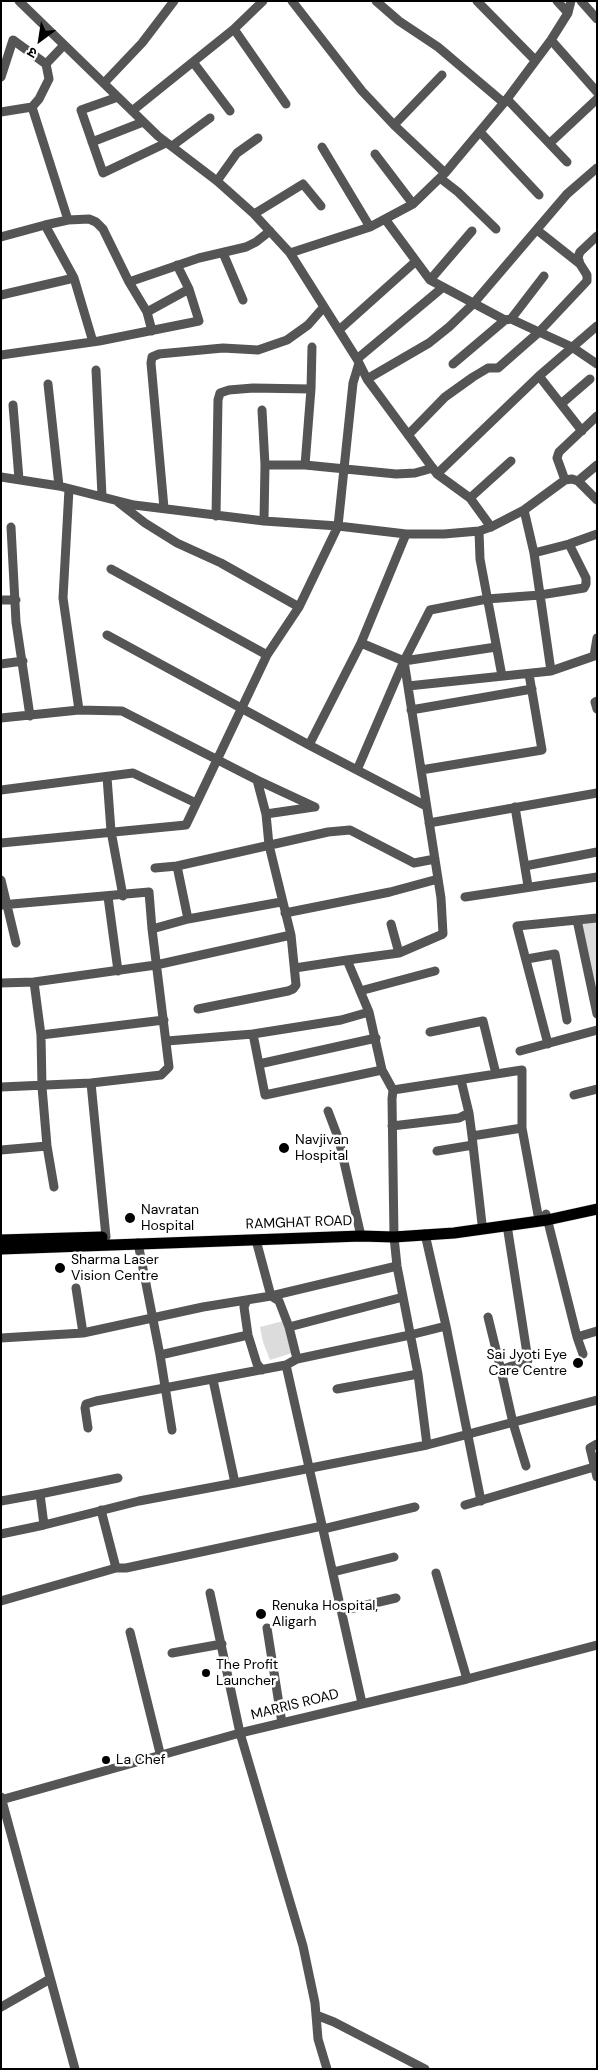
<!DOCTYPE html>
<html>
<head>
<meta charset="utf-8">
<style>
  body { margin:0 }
  #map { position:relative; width:598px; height:2070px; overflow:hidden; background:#fff; font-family:"DM Sans","Noto Sans Devanagari",sans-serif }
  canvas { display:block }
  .frame { position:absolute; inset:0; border:2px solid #000; pointer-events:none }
  .north { position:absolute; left:15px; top:15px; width:50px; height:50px; -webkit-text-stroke:4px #fff; paint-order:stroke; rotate:211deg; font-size:14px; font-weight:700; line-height:20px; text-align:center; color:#000 }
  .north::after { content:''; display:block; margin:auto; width:18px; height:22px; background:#000; clip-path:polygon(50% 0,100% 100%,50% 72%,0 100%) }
</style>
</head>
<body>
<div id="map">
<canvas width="598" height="2070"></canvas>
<div class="frame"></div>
<div class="north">उ</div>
</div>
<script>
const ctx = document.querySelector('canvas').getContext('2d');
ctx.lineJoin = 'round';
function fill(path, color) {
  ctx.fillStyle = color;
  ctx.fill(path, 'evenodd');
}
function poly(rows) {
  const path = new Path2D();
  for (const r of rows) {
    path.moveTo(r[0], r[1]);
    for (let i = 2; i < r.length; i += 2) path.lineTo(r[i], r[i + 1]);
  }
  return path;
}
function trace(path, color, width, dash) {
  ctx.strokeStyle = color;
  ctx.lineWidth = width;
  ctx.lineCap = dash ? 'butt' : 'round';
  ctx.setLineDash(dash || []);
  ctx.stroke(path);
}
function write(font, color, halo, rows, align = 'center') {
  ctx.font = font + ' "DM Sans",sans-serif';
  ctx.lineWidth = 5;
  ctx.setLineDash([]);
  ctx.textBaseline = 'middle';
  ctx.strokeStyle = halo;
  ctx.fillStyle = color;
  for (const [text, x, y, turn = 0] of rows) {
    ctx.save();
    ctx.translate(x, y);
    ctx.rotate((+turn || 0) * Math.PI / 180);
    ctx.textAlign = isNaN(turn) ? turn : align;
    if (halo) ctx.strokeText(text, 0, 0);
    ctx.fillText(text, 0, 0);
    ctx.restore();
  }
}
const green = poly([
  [597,918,597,1014,577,920],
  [287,1320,292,1353,270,1360,263,1342,260,1327]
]);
const minor = poly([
  [19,1,158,136,217,181,254,214,290,253,357,359,367,379,437,474,470,498,491,527],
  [292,1,362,91,394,125,445,173],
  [376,1,399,21,438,47,504,103],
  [477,1,535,60],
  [557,1,568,13],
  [581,1,597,19],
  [234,29,286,104],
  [551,40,597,92],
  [193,62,230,111],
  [1,77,13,40,46,64,64,45],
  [104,83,142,43,174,1],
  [118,97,81,110,103,173,166,143],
  [507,99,567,162],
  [32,107,39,99,49,79,46,64],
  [132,111,234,29,263,1],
  [1,112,32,107,68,220,89,219,96,222,103,229,129,282,147,312,189,289,199,321,99,341,1,355],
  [394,125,442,75],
  [481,133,539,195],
  [92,142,143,122],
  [550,143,597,99],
  [172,146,210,118],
  [322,147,370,227],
  [375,154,413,204],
  [440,178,458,192,496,229],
  [217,181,237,153,258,138],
  [254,214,303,184,321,206],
  [385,219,430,280,505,320,511,319,539,332,587,281,587,275,580,264,578,257,580,252,597,236],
  [68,220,45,225,74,278,93,342],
  [537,230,580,264],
  [1,237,45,225],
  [223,253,243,300],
  [290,253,370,227,413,204,445,173,507,99,551,40,568,13,571,1],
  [177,265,189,289],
  [430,280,472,231],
  [129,282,199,258,246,247,256,242,270,231],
  [1,295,74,278],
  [147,312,152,331],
  [511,319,544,276],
  [339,330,415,262],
  [312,347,311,389,305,465,396,474,415,473,433,468],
  [357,359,442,288],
  [453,364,505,320],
  [96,370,102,496],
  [539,376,582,431],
  [367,379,429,343,449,327,473,304,567,194,597,168],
  [48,384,59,486],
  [561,404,590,379],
  [13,405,19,479],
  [262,410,265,465,264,521],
  [408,435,445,397,473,377,488,368,498,368,539,332,572,347,597,364],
  [265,465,305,465],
  [437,474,539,376,597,326],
  [1,477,59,486,134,505,264,521,338,526,406,534,444,534,479,531,491,527,524,510,565,480,572,479,578,481,597,500],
  [565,480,557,458,559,452,597,416],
  [578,481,597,465],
  [69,489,63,598,79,710],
  [470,498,511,461],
  [118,502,145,523,177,543,221,563,299,607],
  [164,508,151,363,152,357,159,354,223,348,258,350,287,340,308,325,323,308],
  [524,510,534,553,551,671],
  [216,516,218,400,220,393,229,390,253,388,311,389],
  [11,527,16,622,30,716],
  [479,531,480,559,502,676],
  [534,553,569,544,597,534],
  [111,569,267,655],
  [1,600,16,600],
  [107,635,309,745,426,806],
  [594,656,597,638],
  [404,661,496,647],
  [1,664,23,661],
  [408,686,551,671,597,655],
  [597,701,595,702,597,709],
  [411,710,532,689],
  [1,718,79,710,122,711,257,780,315,807],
  [309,745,361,643],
  [357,770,404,661,430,610,487,599,540,595,584,588,586,584,586,578,569,544],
  [421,770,542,750,529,674],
  [107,777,111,831,123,896],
  [1,790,133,773,196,803],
  [515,807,528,886],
  [266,814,314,807],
  [429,823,597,793],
  [1,843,186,825,267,655,299,607,338,526,353,383,359,363],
  [177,866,328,832,350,830,414,863,435,859],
  [525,866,597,852],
  [155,868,177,866,188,919,281,902],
  [1,880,16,943],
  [108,897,118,971],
  [465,897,597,877],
  [1,905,149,892,152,929],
  [285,913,390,892,438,879],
  [597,918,577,920,597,1014],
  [391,924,399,953],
  [527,959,555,954,567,1020],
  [295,968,347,960],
  [1,983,34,982],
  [360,991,435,971],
  [198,1009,288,991,293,989,296,985,291,935,269,845,266,814,257,780],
  [369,1012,341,1020,253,1034,265,1095,382,1070,369,1012,347,960,399,953,443,934,441,898,404,661,361,643,406,534],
  [430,1032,483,1021,496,1074],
  [41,1035,164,1020],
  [167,1041,253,1034],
  [548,1044,517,926,577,920],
  [520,1051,597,1030],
  [259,1064,376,1038],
  [461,1080,469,1113],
  [1,1087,91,1083],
  [393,1090,522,1070,522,1128,538,1215],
  [574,1095,597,1089],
  [328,1111,339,1140,361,1236],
  [392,1126,459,1118,469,1113,472,1136],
  [1,1150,47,1146],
  [437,1151,473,1145],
  [54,1187,47,1146,42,1087,41,1035,34,982,156,965,291,935],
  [546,1214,577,1337,583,1354],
  [482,1224,472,1136,522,1128],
  [507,1225,528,1360,501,1370,513,1423,526,1466],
  [425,1234,446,1326,481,1501],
  [106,1237,91,1083,161,1075,169,1067,152,929,188,919],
  [138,1243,160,1355,172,1430],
  [76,1288,83,1333,203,1307,271,1296,256,1240],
  [271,1296,397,1266],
  [271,1296,279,1301,289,1327],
  [247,1300,244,1307,248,1335,257,1364,262,1370],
  [488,1317,501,1370],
  [577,1337,597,1331],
  [1,1338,83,1333],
  [160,1355,248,1335],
  [297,1359,410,1335,446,1326],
  [213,1380,235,1483,427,1445,418,1374],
  [337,1389,418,1374,397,1266,394,1237,392,1099,393,1090,382,1070],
  [88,1428,85,1408,86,1404,96,1401,286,1365],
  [597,1444,590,1448,597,1477],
  [427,1445,597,1400],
  [1,1501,40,1494],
  [465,1505,594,1467],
  [101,1510,116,1568],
  [44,1525,139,1501,235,1483],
  [323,1529,415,1507],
  [1,1534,44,1525,40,1494,118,1478],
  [333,1572,394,1557],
  [436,1573,467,1679],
  [210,1593,240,1733,303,1946,315,2003,318,2039,327,2069],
  [1,1601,116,1568,126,1568,322,1526],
  [341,1611,396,1598],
  [267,1628,282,1723],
  [130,1632,161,1757],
  [172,1653,222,1644],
  [362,1703,286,1365,297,1359,289,1327,403,1297],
  [1,1797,75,2069],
  [1,1800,240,1733,467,1679,597,1645],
  [1,2007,50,1979],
  [316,2015,334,2022,425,2069]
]);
const major = poly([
  [1,1240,102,1237],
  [1,1249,361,1236,394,1237,454,1233,547,1220,597,1209]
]);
const markers = [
  [284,1148,6,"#000"],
  [130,1218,6,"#000"],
  [60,1268,6,"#000"],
  [578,1363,6,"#000"],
  [261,1614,6,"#000"],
  [206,1673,5,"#000"],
  [106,1760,5,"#000"]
];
const poiNames = [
  ["Navjivan",295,1140],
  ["Hospital",295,1156],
  ["Navratan",141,1210],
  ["Hospital",141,1226],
  ["Sharma Laser",71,1260],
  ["Vision Centre",71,1276],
  ["Sai Jyoti Eye",567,1355,"right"],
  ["Care Centre",567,1371,"right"],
  ["Renuka Hospital,",272,1606],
  ["Aligarh",272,1622],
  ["The Profit",216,1665],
  ["Launcher",216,1681],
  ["La Chef",116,1760]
];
const streetNames = [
  ["RAMGHAT ROAD",299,1223,-2],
  ["MARRIS ROAD",295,1705,-14]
];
fill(green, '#dcdcdc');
trace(major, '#dbdbdb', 12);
trace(minor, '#555', 9);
trace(major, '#000', 11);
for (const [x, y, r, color] of markers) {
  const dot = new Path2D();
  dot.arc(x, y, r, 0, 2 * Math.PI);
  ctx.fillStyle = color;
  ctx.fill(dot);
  trace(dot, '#fff', 2);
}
write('14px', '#000', '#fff', poiNames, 'left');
write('14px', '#000', '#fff', streetNames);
</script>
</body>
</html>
